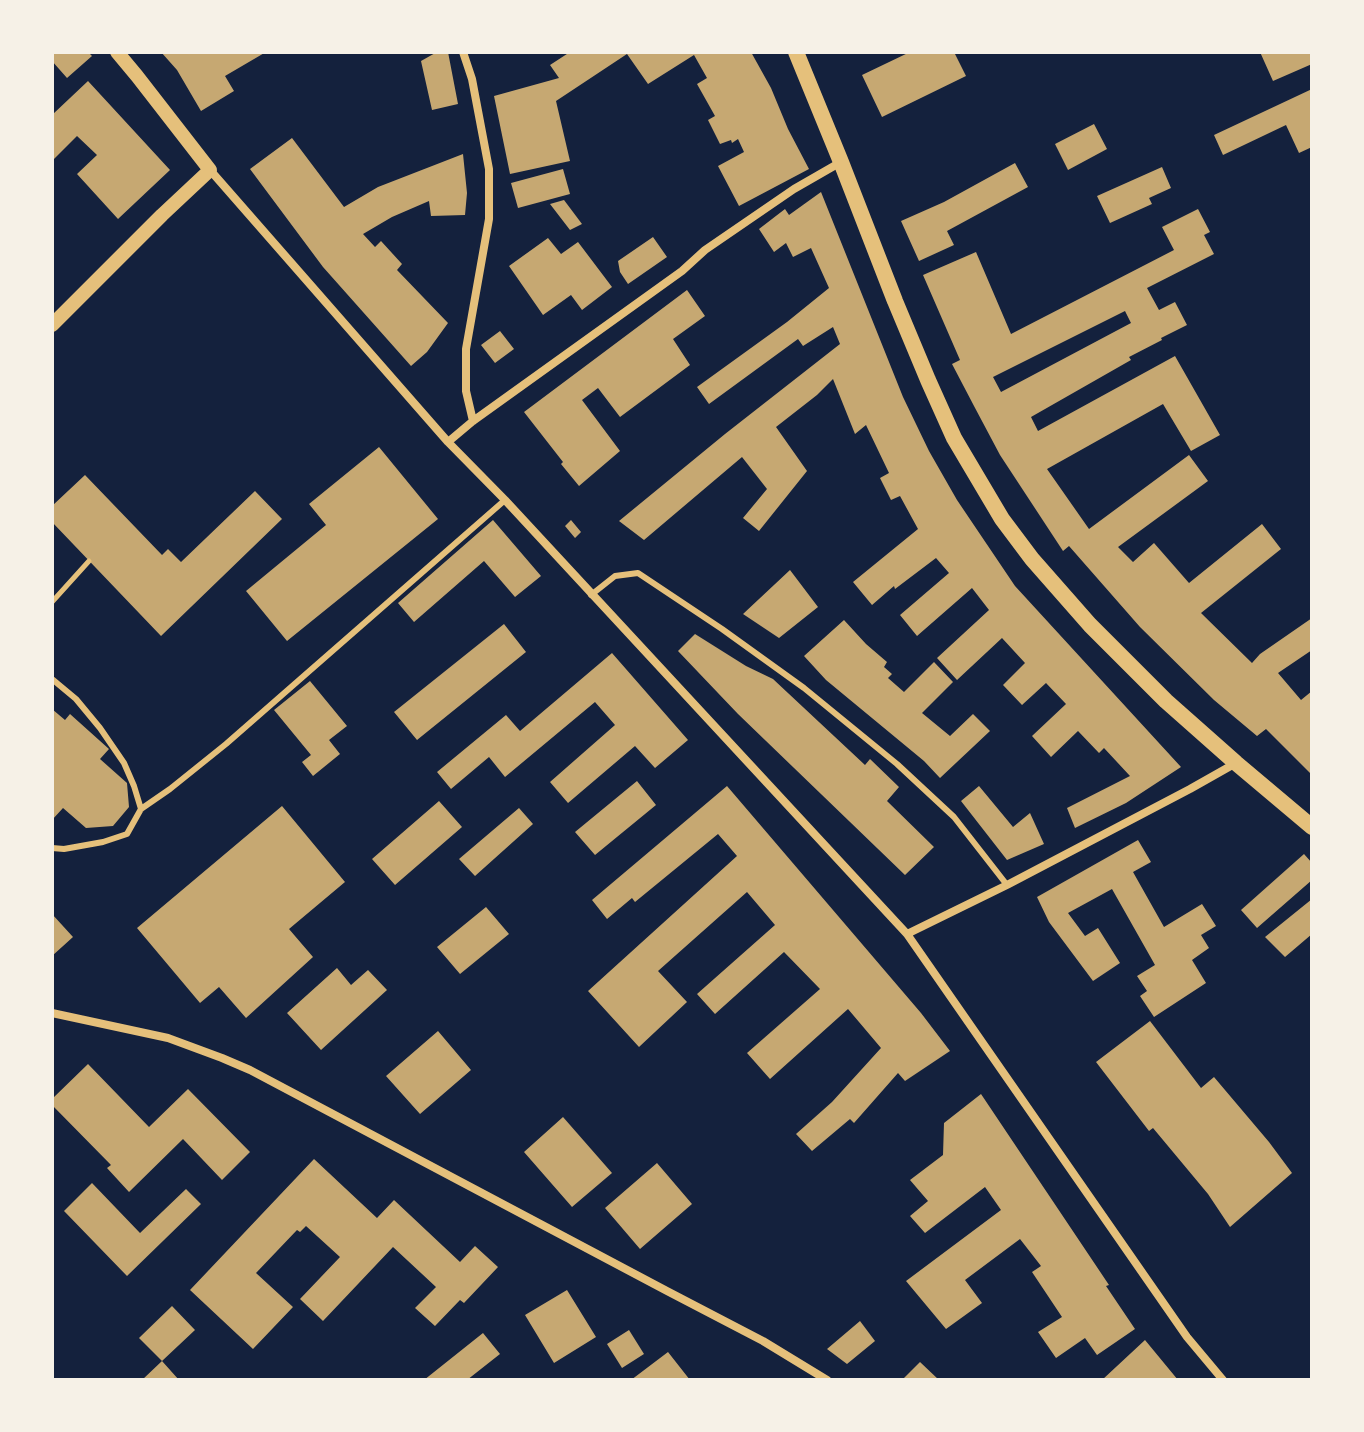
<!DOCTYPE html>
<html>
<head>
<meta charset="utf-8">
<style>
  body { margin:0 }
  #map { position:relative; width:1364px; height:1432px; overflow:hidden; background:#14213d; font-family:"Public Sans",sans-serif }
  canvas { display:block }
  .frame { position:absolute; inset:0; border:54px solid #f6f1e7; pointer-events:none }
</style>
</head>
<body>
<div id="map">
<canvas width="1364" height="1432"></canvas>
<div class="frame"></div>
</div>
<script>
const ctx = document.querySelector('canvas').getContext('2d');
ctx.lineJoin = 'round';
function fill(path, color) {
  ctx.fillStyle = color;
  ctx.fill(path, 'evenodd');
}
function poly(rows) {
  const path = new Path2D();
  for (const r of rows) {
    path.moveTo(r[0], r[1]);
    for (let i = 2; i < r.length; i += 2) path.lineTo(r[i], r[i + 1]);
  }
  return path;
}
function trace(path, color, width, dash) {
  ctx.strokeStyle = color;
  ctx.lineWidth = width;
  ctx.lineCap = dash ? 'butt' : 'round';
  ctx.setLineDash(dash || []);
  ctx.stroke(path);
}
const building = poly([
  [52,52,88,52,92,56,67,78,52,61],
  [161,52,266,52,225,76,234,91,201,111,177,70],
  [437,52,448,52,458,104,432,110,421,61],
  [570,52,751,52,771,88,788,129,809,169,739,206,718,166,744,152,738,139,732,143,731,140,720,144,708,120,715,116,697,84,707,78,694,55,648,84,627,54,556,101,570,161,510,174,494,96,559,78,550,65],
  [910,52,954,52,966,76,882,117,862,75],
  [1260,52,1312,52,1312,64,1273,81],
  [88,81,170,170,118,219,77,174,97,155,77,136,52,161,52,115],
  [1312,89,1312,147,1299,153,1286,125,1223,155,1214,135],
  [1094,124,1107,149,1068,170,1055,144],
  [292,138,344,207,378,187,463,154,467,193,465,215,431,216,429,201,392,217,363,234,375,247,381,241,402,264,397,270,448,323,427,352,411,366,323,267,250,169],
  [1015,163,1028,187,947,231,954,245,919,261,901,221,944,202],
  [1162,167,1171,188,1149,198,1152,204,1110,223,1097,196],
  [563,169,570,194,518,208,511,183],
  [821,192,903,397,929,451,957,500,1015,586,1181,767,1126,803,1075,828,1067,808,1130,776,1104,748,1099,753,1078,731,1051,757,1032,736,1066,704,1046,683,1022,705,1003,685,1025,663,1002,638,957,680,937,658,989,610,972,588,917,636,900,615,949,573,936,558,895,589,894,586,872,605,853,582,918,529,900,496,891,500,880,478,889,473,866,425,855,434,833,379,817,395,776,427,807,471,759,531,743,518,767,489,742,457,644,540,619,521,725,434,840,344,833,327,803,346,798,339,709,404,697,387,787,322,829,288,811,248,793,257,786,243,774,252,759,229,785,209,789,215],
  [564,200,582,224,570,230,550,204],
  [1198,209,1210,232,1204,235,1214,254,1147,288,1159,310,1175,302,1187,325,1161,338,1162,340,1129,357,1131,360,1031,417,1038,431,1175,356,1220,435,1191,451,1163,404,1047,469,1089,529,1189,455,1208,481,1118,547,1133,562,1154,543,1189,583,1262,524,1281,549,1201,613,1252,663,1260,654,1312,618,1312,650,1278,673,1301,700,1312,691,1312,775,1266,729,1257,736,1214,700,1140,627,1069,546,1063,551,1000,455,974,406,952,364,960,360,923,275,976,252,1011,334,1174,250,1162,227],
  [1125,311,1131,323,1001,392,993,377],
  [653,237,667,257,628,284,620,272,618,261],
  [548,238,561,254,578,242,612,287,582,310,571,295,543,315,509,266],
  [687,290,705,316,673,339,690,365,620,417,598,388,582,400,620,451,579,486,561,464,563,462,524,412],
  [500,331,514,349,495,363,481,345],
  [379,447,438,519,287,641,246,591,326,525,309,504],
  [85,475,162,555,168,549,181,562,255,491,282,519,161,636,52,522,52,506],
  [493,520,541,576,515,597,484,561,414,622,398,603],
  [571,520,581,532,575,538,565,526],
  [790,570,818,607,779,638,743,614],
  [844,620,866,644,887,662,884,667,892,674,888,678,904,692,934,662,953,682,922,713,950,736,973,714,990,731,940,778,924,761,826,680,804,656],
  [504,624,526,652,417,740,394,712],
  [695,634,746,666,773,679,865,765,870,759,899,787,887,801,934,847,905,875,738,714,678,651],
  [612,653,688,740,655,768,635,746,568,803,550,782,615,725,595,702,505,777,489,757,451,789,437,772,506,715,520,731],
  [310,681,347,726,329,740,340,754,313,776,302,762,311,755,274,710],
  [52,709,65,720,70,714,109,749,100,759,127,783,129,807,113,826,86,828,63,808,52,820],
  [637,781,656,805,595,855,575,832],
  [727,786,921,1013,950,1051,905,1081,898,1073,854,1123,850,1119,812,1151,796,1134,832,1102,881,1048,848,1009,770,1079,747,1053,820,989,784,952,715,1014,697,994,775,925,747,892,658,971,687,1002,639,1047,588,991,737,856,718,834,635,902,632,898,607,919,592,900],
  [979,786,1013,827,1030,813,1044,844,1007,860,961,801],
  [439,801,462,827,395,885,372,859],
  [282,806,345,882,289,929,313,957,246,1018,219,987,200,1003,137,928],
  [519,808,533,824,475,876,459,859],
  [1138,840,1151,862,1133,872,1164,927,1202,904,1216,926,1201,935,1209,948,1192,960,1206,983,1154,1017,1140,996,1147,991,1137,976,1155,965,1112,889,1068,913,1085,936,1098,928,1120,963,1093,981,1049,922,1037,897],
  [1304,854,1312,863,1312,880,1257,928,1241,910],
  [1312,899,1312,934,1285,957,1265,937],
  [486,907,509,934,460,974,437,947],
  [52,914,73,937,52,956],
  [337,968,351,985,368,970,387,990,321,1050,287,1013],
  [1150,1021,1201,1088,1214,1077,1269,1142,1292,1173,1230,1227,1208,1194,1153,1128,1149,1131,1096,1062],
  [438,1031,471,1070,420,1114,386,1076],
  [88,1064,149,1127,188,1089,250,1152,222,1180,183,1139,129,1192,107,1168,111,1165,52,1105,52,1099],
  [981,1094,1109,1285,1106,1286,1135,1329,1097,1355,1085,1338,1056,1358,1038,1332,1062,1317,1032,1272,1041,1266,1020,1239,965,1280,982,1303,946,1329,906,1281,1001,1210,985,1187,925,1233,910,1216,928,1201,910,1180,943,1155,944,1123],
  [563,1117,612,1173,572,1207,524,1152],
  [314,1159,377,1218,394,1200,460,1262,475,1246,498,1267,464,1303,460,1300,435,1326,415,1308,436,1287,393,1247,323,1321,300,1299,340,1257,306,1226,300,1232,297,1230,256,1273,293,1307,253,1349,190,1290],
  [657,1163,692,1204,640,1249,605,1208],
  [92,1183,140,1233,186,1189,201,1204,127,1276,64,1211],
  [567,1290,596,1337,554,1363,525,1315],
  [172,1306,195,1330,162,1361,139,1338],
  [860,1321,875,1341,847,1364,827,1349],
  [629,1330,644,1354,622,1368,607,1344],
  [483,1333,500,1354,467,1380,424,1380],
  [1145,1340,1178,1380,1102,1380],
  [668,1352,690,1380,631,1380],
  [162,1361,179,1380,142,1380],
  [920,1362,939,1380,902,1380]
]);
const path = poly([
  [52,602,89,561]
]);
const service = poly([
  [591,595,615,576,638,573,722,629,804,688,897,764,954,817,1007,885],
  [52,679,76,699,100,728,124,763,134,786,141,809],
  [52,848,64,849,103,842,127,834,141,809,170,789,226,744,505,500]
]);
const minor = poly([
  [463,52,472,79,489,169,489,219,466,349,466,391,473,421],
  [210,170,448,442,505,500,907,934,1187,1337,1223,1380],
  [448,442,473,421,682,271,705,250,794,189,841,162],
  [907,934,1007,885,1190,789,1236,763],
  [52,1013,168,1038,222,1058,250,1070,667,1291,763,1341,827,1380]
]);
const tertiary = poly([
  [52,325,162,215,210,170,137,76,117,52]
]);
const secondary = poly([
  [796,52,841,162,895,301,928,380,954,438,1002,519,1032,559,1090,625,1166,701,1236,763,1312,827]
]);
fill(building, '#c6a872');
trace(path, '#e5c07b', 5);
trace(service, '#e5c07b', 6);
trace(minor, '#e5c07b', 8);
trace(tertiary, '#e5c07b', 14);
trace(secondary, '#e5c07b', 16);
</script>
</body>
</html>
